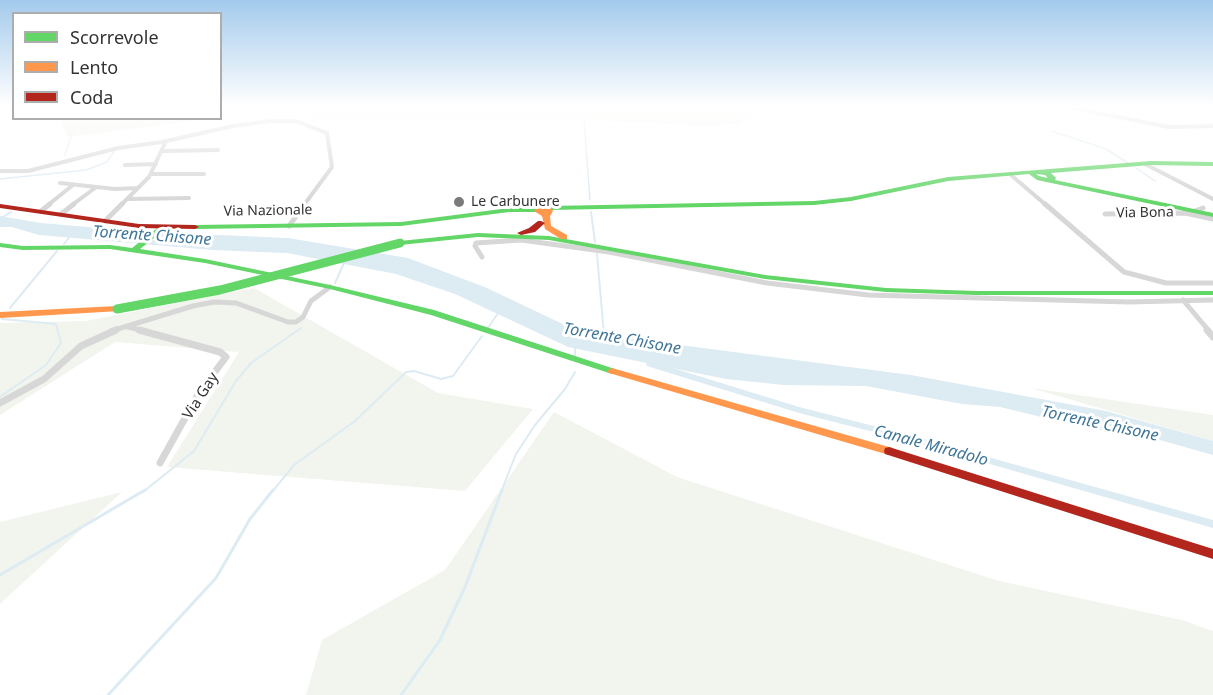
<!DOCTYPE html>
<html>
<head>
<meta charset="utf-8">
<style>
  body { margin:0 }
  #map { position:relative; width:1213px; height:695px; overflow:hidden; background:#fff; font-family:"Noto Sans",sans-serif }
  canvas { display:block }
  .legend { position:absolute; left:12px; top:12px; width:210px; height:108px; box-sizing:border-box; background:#fff; border:2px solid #adadad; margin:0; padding:8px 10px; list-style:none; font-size:18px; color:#333 }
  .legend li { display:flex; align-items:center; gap:12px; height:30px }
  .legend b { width:30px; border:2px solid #adadad }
</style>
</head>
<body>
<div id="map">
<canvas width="1213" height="695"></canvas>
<ul class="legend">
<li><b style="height:8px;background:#63d668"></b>Scorrevole</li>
<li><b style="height:8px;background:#ff974d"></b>Lento</li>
<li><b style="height:8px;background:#b3261e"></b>Coda</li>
</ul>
</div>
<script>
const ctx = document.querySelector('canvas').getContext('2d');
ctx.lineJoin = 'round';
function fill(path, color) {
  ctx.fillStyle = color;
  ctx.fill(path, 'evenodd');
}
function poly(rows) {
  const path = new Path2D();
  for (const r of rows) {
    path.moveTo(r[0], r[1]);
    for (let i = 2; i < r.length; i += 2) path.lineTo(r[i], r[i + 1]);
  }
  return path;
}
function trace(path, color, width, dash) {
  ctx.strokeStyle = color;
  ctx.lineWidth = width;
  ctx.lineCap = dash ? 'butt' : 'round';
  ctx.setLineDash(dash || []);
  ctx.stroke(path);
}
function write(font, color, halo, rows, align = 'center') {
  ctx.font = font + ' "Noto Sans",sans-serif';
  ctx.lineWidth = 6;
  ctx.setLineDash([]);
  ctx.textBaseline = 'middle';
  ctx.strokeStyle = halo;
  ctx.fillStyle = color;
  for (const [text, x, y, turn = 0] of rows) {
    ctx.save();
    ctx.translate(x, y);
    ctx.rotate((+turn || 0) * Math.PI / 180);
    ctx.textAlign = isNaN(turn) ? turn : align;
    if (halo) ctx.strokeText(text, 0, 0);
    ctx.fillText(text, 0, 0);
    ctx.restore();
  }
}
const green = poly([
  [283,106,877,106,882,112,815,106,796,114,750,116,737,124,708,126,567,119,388,120,317,117],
  [59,119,209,119,68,137],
  [254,288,438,393,533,409,465,491,167,467,239,352,115,342,0,415,0,323,86,321],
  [1031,388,1213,415,1213,441],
  [554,412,677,477,999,581,1182,620,1213,631,1213,695,306,695,322,640,445,570],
  [122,492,3,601,0,604,0,522]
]);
const water = poly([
  [0,216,41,223,147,232,288,238,408,258,487,288,571,328,626,338,911,375,1106,411,1213,441,1213,455,1135,433,1091,429,1000,407,962,404,866,386,784,385,726,379,568,347,455,294,396,274,287,253,213,250,39,235,12,227,0,227]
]);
const streamFar2 = poly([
  [584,120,590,200],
  [1052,131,1106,149,1128,163],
  [65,155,76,121,80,118],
  [1136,168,1155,181],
  [0,179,86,170,107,162,114,151]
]);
const streamFar1 = poly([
  [591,212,595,242],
  [0,219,11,212],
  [64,244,71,235],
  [597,254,604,335],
  [335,283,344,263],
  [10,308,57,251],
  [488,328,498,313],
  [575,346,575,359],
  [0,397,46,365,61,343,56,324,2,319],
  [143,492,194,451,236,381,251,363,301,328],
  [272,492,294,465,355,421,406,372,414,371,441,379,453,376,482,336],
  [501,492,516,454,535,425,565,389,575,372]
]);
const stream = poly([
  [0,575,145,490],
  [108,695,216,578,250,519,273,490],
  [401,695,440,640,465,587,502,490]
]);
const canal = poly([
  [650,361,799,407,913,436,1213,520,1213,528,913,442,799,413,647,366,646,364,650,361]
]);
const streetFar2 = poly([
  [1062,106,1169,127,1213,126],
  [162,151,218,150],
  [1145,164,1213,199],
  [125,165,156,164],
  [0,171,28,171,118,148,162,142,233,126,271,121,296,121,327,133,332,167,304,205],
  [151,174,204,174],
  [1011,175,1046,205],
  [60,183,115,189,138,188],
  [127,199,189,198],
  [48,205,73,185],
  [72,205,95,188],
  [121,205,149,177,165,143,162,142]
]);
const streetFar1 = poly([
  [1045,204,1124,272,1166,283,1213,283],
  [41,211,50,204],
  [1192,212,1203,208],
  [61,214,74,204],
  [1105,214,1185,213,1213,219],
  [105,221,122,204],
  [289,226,305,204],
  [482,257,475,246,476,243,521,240,609,252,767,283,868,295,1129,302,1213,300],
  [1183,300,1209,331],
  [128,327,145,331],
  [111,331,193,306,214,302,236,303,288,322,296,322,303,317,311,301,330,287]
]);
const street = poly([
  [139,330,220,352,226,357,199,393,160,463],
  [1207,330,1213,337],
  [0,403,44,379,81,346,116,330]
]);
const fast = poly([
  [1151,161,1213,162,1213,166,1151,165,1051,173,1056,178,1055,180,1213,213,1213,217,1037,180,1029,174,948,181,851,201,814,205,549,210,546,208,549,206,814,201,851,197,948,177,1151,161],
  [1036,174,1045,175,1048,178,1039,176,1036,174],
  [509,208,537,208,540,210,537,212,509,212,401,226,195,229,191,227,195,225,401,222,509,208],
  [161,225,164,225,168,227,140,249,205,259,330,285,434,310,615,369,617,371,612,374,609,373,431,315,330,289,205,263,110,249,23,250,0,247,0,243,23,246,110,245,132,248,161,225],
  [478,233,549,236,765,275,886,288,976,291,1213,291,1213,295,976,295,886,292,765,279,549,240,478,237,400,245,396,243,400,241,478,233]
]);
const slow = poly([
  [541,205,551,207,553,211,550,216,551,226,567,235,567,239,561,239,545,229,542,216,534,211,541,205],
  [117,306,120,307,121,309,120,311,0,318,0,312,117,306],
  [612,368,889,447,893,448,894,451,893,454,889,455,609,373,607,371,612,368]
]);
const jam = poly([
  [0,204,139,224,195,225,199,227,195,229,139,228,0,208,0,204],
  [538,221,541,221,545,223,535,232,521,235,517,233,529,228,538,221],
  [889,447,1213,549,1213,559,885,454,884,451,885,448,889,447]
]);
const fastBridge = poly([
  [117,309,220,290,400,243]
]);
const markers = [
  [459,202,6,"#7a7a7a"]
];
const farPoinames = [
  ["Le Carbunere",471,202]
];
const farStreetnames = [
  ["Via Nazionale",268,211,-1],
  ["Via Bona",1145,213,-1]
];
const streetNames = [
  ["Via Gay",201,396,-57]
];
const waterNames = [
  ["Torrente Chisone",152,236,4],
  ["Torrente Chisone",622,339,10],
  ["Torrente Chisone",1100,424,12],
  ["Canale Miradolo",931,446,15]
];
fill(green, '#f1f5ed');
fill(water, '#ddebf3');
trace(streamFar2, '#ddebf3', 1.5);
trace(streamFar1, '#ddebf3', 2);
trace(stream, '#ddebf3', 3);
fill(canal, '#ddebf3');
trace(streetFar2, '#d7d7d7', 4);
trace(streetFar1, '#d7d7d7', 5);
trace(street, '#d7d7d7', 7);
fill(fast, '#63d668');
fill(slow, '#ff974d');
fill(jam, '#b3261e');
trace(fastBridge, '#63d668', 9);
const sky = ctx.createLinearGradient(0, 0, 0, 203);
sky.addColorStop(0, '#a3caec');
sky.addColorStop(0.52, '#fff');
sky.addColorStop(1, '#ffffff00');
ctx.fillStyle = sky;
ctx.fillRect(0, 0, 1213, 203);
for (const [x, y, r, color] of markers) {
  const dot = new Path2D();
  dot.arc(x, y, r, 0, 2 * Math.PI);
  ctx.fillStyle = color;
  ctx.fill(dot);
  trace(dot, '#fff', 2);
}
write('14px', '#333', '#fff', farPoinames, 'left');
write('14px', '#333', '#fff', farStreetnames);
write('15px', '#333', '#fff', streetNames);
write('italic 16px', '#3f7597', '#fff', waterNames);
</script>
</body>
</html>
